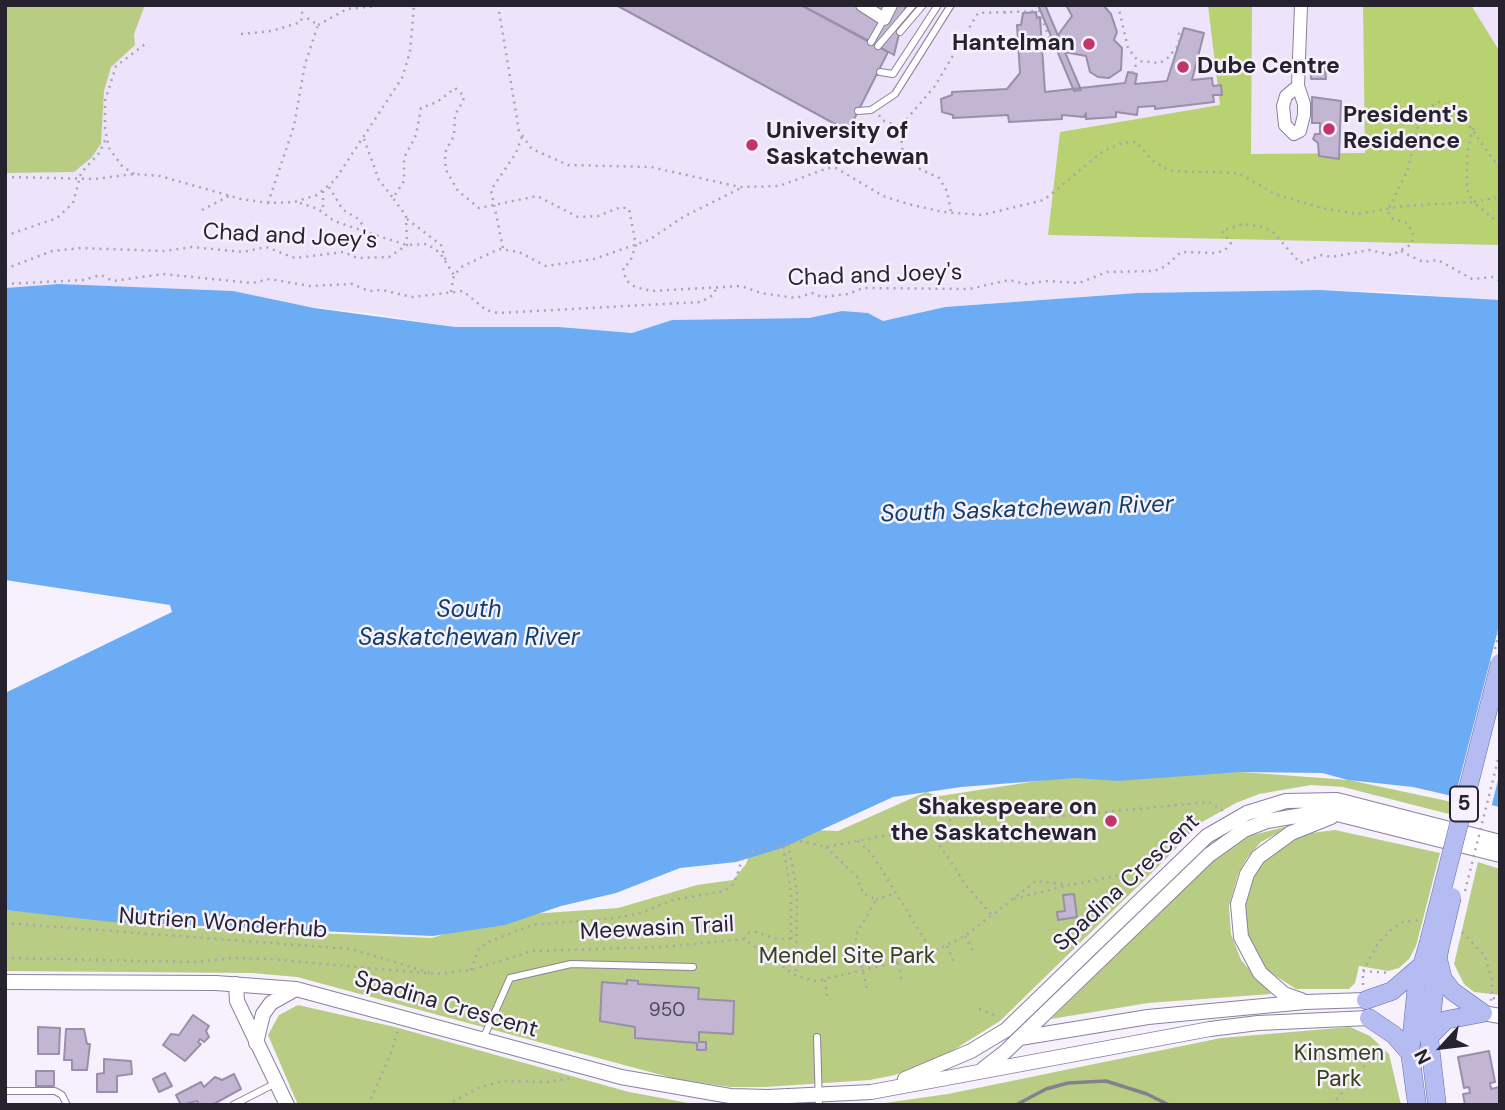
<!DOCTYPE html>
<html>
<head>
<meta charset="utf-8">
<style>
  body { margin:0 }
  #map { position:relative; width:1505px; height:1110px; overflow:hidden; background:#f6f1fd; font-family:"DM Sans",sans-serif }
  canvas { display:block }
  .frame { position:absolute; inset:0; border:7px solid #27232e; pointer-events:none }
  .north { position:absolute; left:1407px; top:1012px; width:70px; height:70px; -webkit-text-stroke:5px #f6f1fd; paint-order:stroke; rotate:243deg; font-size:19px; font-weight:700; line-height:28px; text-align:center; color:#27232e }
  .north::after { content:''; display:block; margin:auto; width:24px; height:32px; background:#27232e; clip-path:polygon(50% 0,100% 100%,50% 72%,0 100%) }
</style>
</head>
<body>
<div id="map">
<canvas width="1505" height="1110"></canvas>
<div class="frame"></div>
<div class="north">N</div>
</div>
<script>
const ctx = document.querySelector('canvas').getContext('2d');
ctx.lineJoin = 'round';
function fill(path, color) {
  ctx.fillStyle = color;
  ctx.fill(path, 'evenodd');
}
function poly(rows) {
  const path = new Path2D();
  for (const r of rows) {
    path.moveTo(r[0], r[1]);
    for (let i = 2; i < r.length; i += 2) path.lineTo(r[i], r[i + 1]);
  }
  return path;
}
function trace(path, color, width, dash) {
  ctx.strokeStyle = color;
  ctx.lineWidth = width;
  ctx.lineCap = dash ? 'butt' : 'round';
  ctx.setLineDash(dash || []);
  ctx.stroke(path);
}
function write(font, color, halo, rows, align = 'center') {
  ctx.font = font + ' "DM Sans",sans-serif';
  ctx.lineWidth = 5;
  ctx.setLineDash([]);
  ctx.textBaseline = 'middle';
  ctx.strokeStyle = halo;
  ctx.fillStyle = color;
  for (const [text, x, y, turn = 0] of rows) {
    ctx.save();
    ctx.translate(x, y);
    ctx.rotate((+turn || 0) * Math.PI / 180);
    ctx.textAlign = isNaN(turn) ? turn : align;
    if (halo) ctx.strokeText(text, 0, 0);
    ctx.fillText(text, 0, 0);
    ctx.restore();
  }
}
const built = poly([
  [5,5,1500,5,1500,301,1391,292,1320,290,1138,293,945,307,882,321,875,316,842,311,809,318,672,320,632,333,559,327,455,327,368,313,124,288,59,284,5,288]
]);
const green = poly([
  [5,5,145,5,134,34,135,45,111,67,104,91,101,144,91,158,74,172,5,173],
  [1241,772,1349,780,1452,802,1449,814,1343,787,1311,785,1259,794,1236,803,1195,826,1173,852,1000,1021,939,1059,895,1075,870,1080,765,1087,730,1087,676,1079,297,977,252,973,5,971,5,910,197,928,432,938,501,916,618,908,697,885,733,880,746,864,753,844,814,830,838,831,926,792,940,796,1082,774],
  [1292,825,1261,842,1247,858,1238,874,1229,906,1231,934,1241,960,1271,994,1148,1003,1051,1019,1216,858,1249,836],
  [1335,830,1440,853,1416,946,1409,959,1399,968,1388,971,1359,966,1355,983,1349,989,1296,989,1265,969,1247,939,1243,908,1251,880,1260,864,1285,843,1311,833],
  [1478,862,1500,869,1500,995,1474,992,1464,984,1454,964],
  [298,1005,395,1027,629,1092,699,1105,298,1105,268,1035,279,1015],
  [1350,1027,1370,1036,1389,1054,1401,1105,871,1105,948,1094,1221,1038]
]);
const forest = poly([
  [1208,5,1252,5,1251,154,1365,153,1363,5,1471,5,1500,52,1500,245,1048,235,1060,132,1220,105]
]);
const water = poly([
  [59,284,233,291,314,308,455,327,559,327,632,333,672,320,809,318,842,311,868,313,883,321,945,307,1138,293,1320,290,1500,300,1500,807,1413,787,1348,780,1322,773,1241,772,1117,781,1076,778,961,787,893,797,782,848,736,862,680,868,616,893,561,906,505,925,433,936,112,922,5,910,5,693,172,612,170,605,5,580,5,288]
]);
const pier = poly([
  [1500,622,1500,772,1491,808,1454,801]
]);
const building = poly([
  [616,5,801,5,888,52,848,131,616,5],
  [801,5,906,5,894,55,871,42,801,5],
  [1038,5,1045,5,1081,90,1074,91,1038,5],
  [1066,5,1103,5,1111,14,1117,32,1114,40,1122,48,1121,70,1109,78,1098,77,1090,72,1086,56,1064,52,1058,35,1072,16,1066,5],
  [1036,12,1037,18,1040,17,1045,92,1125,83,1128,72,1137,74,1135,84,1167,81,1184,28,1204,33,1192,80,1212,78,1213,86,1221,85,1222,95,1213,95,1214,102,1155,109,1155,106,1138,107,1137,115,1116,112,1116,117,1086,119,1086,113,1084,117,1062,115,1062,119,1009,122,1008,115,953,118,953,115,942,112,941,99,952,95,952,92,1007,89,1020,73,1017,25,1021,25,1023,13,1036,12],
  [1311,65,1325,65,1326,79,1311,79,1311,65],
  [1312,97,1341,101,1339,159,1319,156,1318,143,1313,139,1315,134,1320,134,1320,123,1312,123,1312,97],
  [1074,894,1077,917,1058,920,1057,912,1065,911,1063,895,1074,894],
  [627,980,638,981,638,984,699,988,698,999,734,1001,733,1034,699,1032,699,1042,706,1042,706,1050,697,1050,697,1043,635,1038,635,1027,600,1021,602,982,627,984,627,980],
  [193,1015,209,1026,206,1031,209,1037,204,1042,200,1039,198,1042,201,1044,185,1061,163,1045,171,1034,179,1035,193,1015],
  [38,1027,60,1028,59,1054,38,1054,38,1027],
  [66,1029,84,1029,87,1044,90,1044,87,1070,72,1070,72,1060,64,1060,66,1029],
  [1489,1051,1495,1082,1490,1083,1491,1089,1500,1087,1500,1105,1465,1105,1463,1094,1470,1093,1469,1087,1464,1088,1458,1057,1489,1051],
  [104,1059,131,1061,132,1074,117,1076,117,1092,97,1092,97,1074,104,1073,104,1059],
  [36,1071,54,1071,54,1086,36,1086,36,1071],
  [165,1073,172,1086,159,1092,153,1079,165,1073],
  [234,1074,241,1089,212,1105,199,1105,197,1101,181,1105,176,1095,201,1082,204,1087,215,1077,222,1080,234,1074]
]);
const path = poly([
  [498,5,519,131,532,149,568,165,651,167,740,187,779,186,828,168,836,168,883,196,908,204,943,212,982,215,1044,200,1102,152,1122,143,1136,142,1153,161,1170,171,1238,173,1275,194,1322,208,1358,214,1404,206,1473,202,1500,224],
  [1003,5,1005,14],
  [1118,5,1128,48,1138,61,1160,63,1169,57,1179,44,1179,30],
  [318,25,347,9,386,5],
  [241,34,272,31,301,22,303,5],
  [1132,73,1138,61],
  [879,115,882,120,900,127,935,86,978,13,1039,11,1051,42,1052,46,1041,47],
  [900,127,903,155,918,168,939,178,947,191,951,212],
  [1473,128,1467,153,1467,189,1473,202,1500,197],
  [364,139,379,180,393,198],
  [134,174,122,166,109,148,105,129,105,101,116,66,148,42],
  [5,177,95,179,134,174,160,176,241,199,268,203,294,202,317,195,335,180,402,78,410,52,414,5],
  [329,187,343,210,357,218,367,230],
  [323,191,323,212],
  [268,203,294,126,305,64,318,25,304,16],
  [300,203,318,209,334,221,375,235,407,245,427,244,440,253,454,275],
  [202,210,229,196],
  [407,219,441,245,446,261],
  [5,236,57,218,73,203,81,173,100,152,106,138],
  [503,248,491,190,516,153,522,136],
  [1401,251,1423,262,1438,260,1472,279,1492,277,1500,281],
  [5,269,52,251,81,248,164,251,192,247,243,252,266,247,295,258,344,252,357,258,389,257,407,245,406,216,393,198,404,181,404,158,416,135,421,108,437,102,455,88,464,96,463,101,455,115,454,136,446,150,445,160,446,170,458,191,479,208,537,196,578,217,598,216,621,207,629,209,636,245,630,262,623,268,626,280,635,287,651,291,741,286,761,293,796,298,812,293,822,297,848,294,863,288,969,289,1009,280,1026,284,1045,281,1079,283,1107,272,1154,271,1166,266,1181,252,1216,253,1225,250,1231,243,1222,231,1242,224,1264,227,1274,233,1300,263,1322,255,1331,257,1369,250,1392,255,1412,244,1413,232,1407,223,1391,218,1388,210,1408,169,1418,127,1429,107,1439,102,1456,107,1500,169],
  [5,284,83,280,101,275,113,281,163,274,252,283,270,279,309,286,352,284,369,291,382,290,412,297,463,291,486,310,498,313,701,302,713,295,718,286],
  [451,292,454,275,463,266,499,249,519,252,546,266,594,259,649,240,683,217,743,187],
  [933,834,959,813,1025,809,1042,818,1209,802,1225,812],
  [858,841,872,854,932,952],
  [788,844,797,890,796,976],
  [826,847,857,877,863,893,876,900,855,936,867,990],
  [1014,899,1069,885],
  [876,900,889,895,896,896],
  [5,923,351,949,431,973],
  [1462,932,1485,956,1492,980,1491,1001],
  [965,936,973,951],
  [744,939,748,933,755,932,778,939,792,939],
  [791,939,791,893,783,845,802,841,826,847,882,836,933,835,968,888,993,916],
  [947,946,954,962],
  [5,958,196,962,232,958,269,959,436,974,471,970,532,951,662,947,744,939,796,976,816,981,924,956,965,936,1036,881,1072,885,1124,874,1190,832],
  [898,963,902,982],
  [471,970,479,948,486,943,532,925,616,918,641,913,673,900,724,891,734,884,743,857,749,852,783,845],
  [1363,971,1389,973],
  [825,980,827,997],
  [1363,985,1363,971,1377,945,1392,929,1403,922,1419,920],
  [1493,998,1500,1000],
  [979,1009,999,1017],
  [368,1105,390,1056,398,1030],
  [447,1105,480,1087,504,1081,547,1082,571,1078],
  [1332,1105,1381,1046]
]);
const service = poly([
  [900,32,923,5],
  [871,42,884,19],
  [878,46,913,5],
  [880,72,893,74,938,5],
  [858,111,871,110,895,94,951,5],
  [817,1037,819,1105],
  [483,1039,510,978,571,964,693,967],
  [5,1091,55,1091,62,1095,67,1105],
  [233,1105,276,1083]
]);
const minor = poly([
  [862,5,884,19,891,5],
  [1298,86,1286,96,1283,106,1285,125,1294,134,1300,131,1304,115,1304,104,1298,86,1301,5]
]);
const tertiary = poly([
  [5,982,216,983,296,989,621,1077,730,1096,768,1097,871,1092,1210,1029,1258,1023,1369,1018],
  [236,984,237,1001,287,1105],
  [1301,1000,1284,994,1260,973,1241,937,1238,904,1247,874,1258,857,1291,833,1331,817],
  [1483,1013,1500,1016],
  [1020,1038,1148,1017,1305,1002,1366,1000],
  [256,1043,263,1014,271,1003,296,989],
  [983,1069,1005,1052,1209,855,1244,830,1267,821,1315,813,1337,814,1500,855],
  [905,1079,971,1051,1006,1030,1207,836,1247,813,1286,801,1337,800,1500,842]
]);
const primary = poly([
  [1439,963,1443,979,1452,991,1483,1013],
  [1366,1000,1392,991,1421,966],
  [1369,1018,1394,1035,1410,1053],
  [1429,1037,1446,1020,1483,1013],
  [1417,1105,1410,1053,1417,983,1428,945],
  [1437,1105,1429,1037,1439,951]
]);
const rail = poly([
  [1016,1105,1046,1089,1068,1083,1106,1081,1147,1094,1169,1105]
]);
const pathBridge = poly([
  [1495,649,1500,628],
  [1465,891,1500,752]
]);
const primaryBridge = poly([
  [1428,945,1500,663],
  [1439,951,1452,897]
]);
const markers = [
  [1089,44,7,"#c13569"],
  [1183,67,7,"#c13569"],
  [1329,129,7,"#c13569"],
  [752,145,7,"#c13569"],
  [1111,821,7,"#c13569"]
];
const numberNames = [
  ["950",667,1011]
];
const shields = [
  [1464,804,28]
];
const shieldNames = [
  ["5",1464,804]
];
const poiNames = [
  ["Hantelman",1075,44,"right"],
  ["Dube Centre",1197,67],
  ["President's",1343,116],
  ["Residence",1343,142],
  ["University of",766,132],
  ["Saskatchewan",766,158],
  ["Shakespeare on",1097,808,"right"],
  ["the Saskatchewan",1097,834,"right"]
];
const streetNames = [
  ["Chad and Joey's",290,237,3],
  ["Chad and Joey's",875,276,-2],
  ["Spadina Crescent",1127,883,-43],
  ["Nutrien Wonderhub",223,924,4],
  ["Meewasin Trail",657,929,-3],
  ["Spadina Crescent",446,1005,16]
];
const parkNames = [
  ["Mendel Site Park",847,957],
  ["Kinsmen",1339,1054],
  ["Park",1339,1080]
];
const waterNames = [
  ["South Saskatchewan River",1027,510,-2],
  ["South",469,611],
  ["Saskatchewan River",469,639]
];
fill(built, '#ede4fb');
fill(green, '#b8cd83');
fill(forest, '#b8d171');
fill(water, '#6cacf5');
fill(pier, '#f6f1fd');
fill(building, '#c2b6d3');
trace(building, '#9a8faa', 2);
trace(service, '#8c819c', 8);
trace(minor, '#8c819c', 14);
trace(tertiary, '#8c819c', 16);
trace(primary, '#626aa7', 19);
trace(path, '#a9a5b0', 2.5, [2, 5]);
trace(service, '#fff', 6);
trace(minor, '#fff', 12);
trace(tertiary, '#fff', 14);
trace(primary, '#b4bcf1', 18);
trace(rail, '#85818c', 3.5);
trace(primaryBridge, '#626aa7', 19, []);
trace(pathBridge, '#a9a5b0', 2.5, [2, 5]);
trace(primaryBridge, '#b4bcf1', 18);
for (const [x, y, r, color] of markers) {
  const dot = new Path2D();
  dot.arc(x, y, r, 0, 2 * Math.PI);
  ctx.fillStyle = color;
  ctx.fill(dot);
  trace(dot, '#f6f1fd', 2.5);
}
write('19px', '#4e4857', null, numberNames);
for (const [x, y, w] of shields) {
  const box = new Path2D();
  box.roundRect(x - w / 2, y - 17.5, w, 35, 5);
  ctx.fillStyle = '#f6f1fd';
  ctx.fill(box);
  trace(box, '#27232e', 2);
}
write('bold 21px', '#27232e', null, shieldNames);
write('bold 23px', '#27232e', '#f6f1fd', poiNames, 'left');
write('23px', '#27232e', '#f6f1fd', streetNames);
write('23px', '#374119', '#f6f1fd', parkNames);
write('italic 24px', '#103d6b', '#f6f1fd', waterNames);
</script>
</body>
</html>
